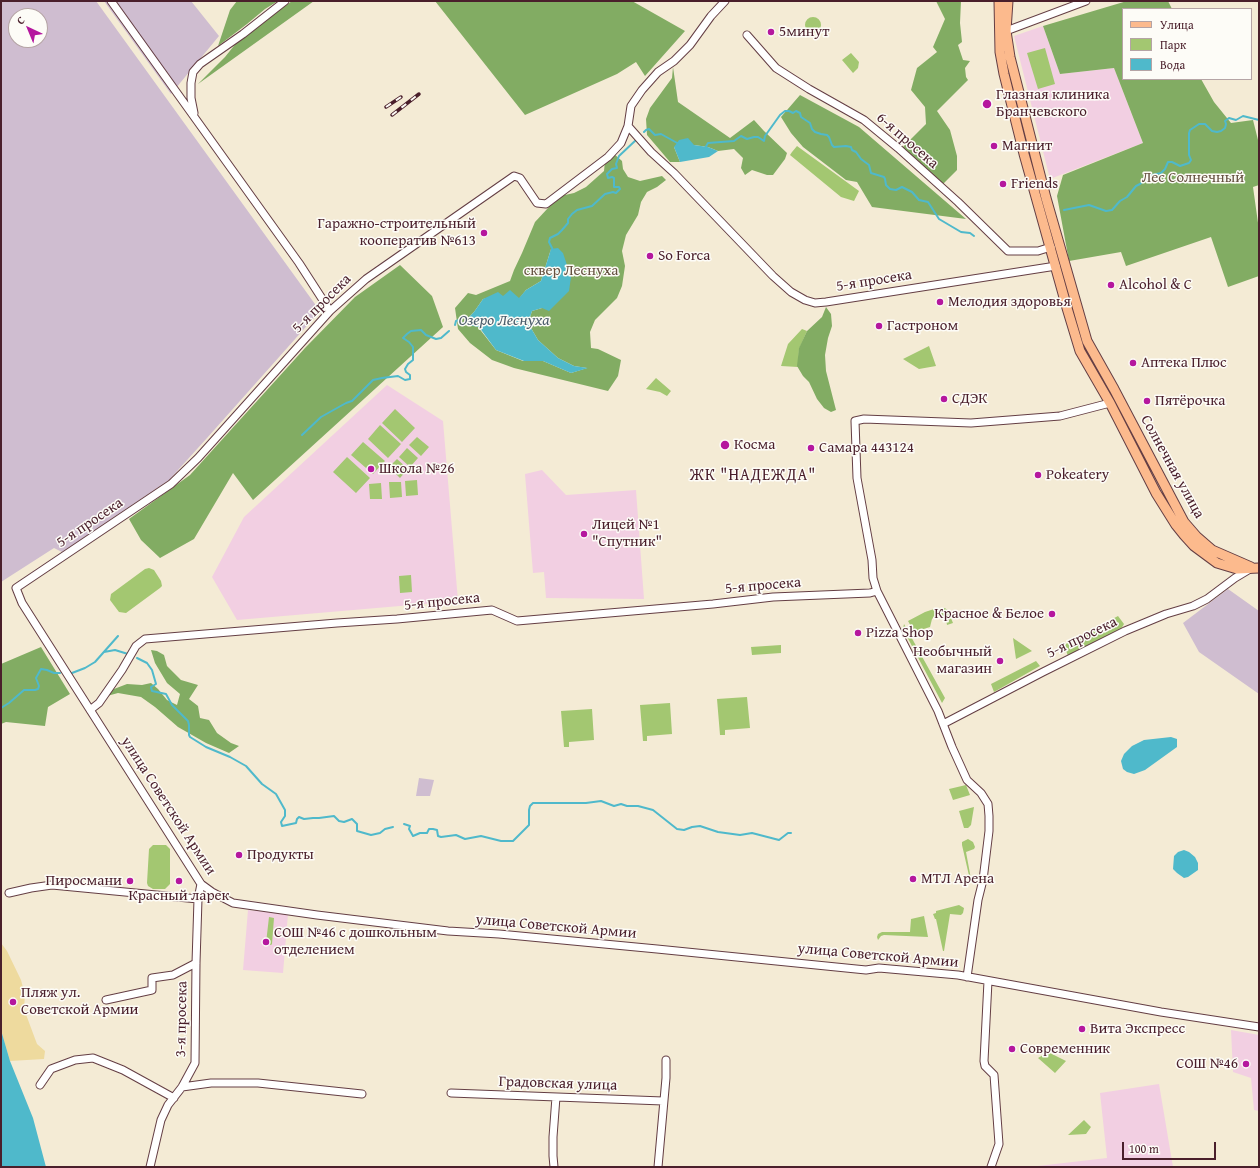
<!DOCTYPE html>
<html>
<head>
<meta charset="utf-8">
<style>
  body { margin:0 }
  #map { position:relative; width:1260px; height:1168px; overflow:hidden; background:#f4ebd5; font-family:"Gentium Book Plus",serif }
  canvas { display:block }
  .frame { position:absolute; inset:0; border:2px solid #4a1f2b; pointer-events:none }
  .legend { position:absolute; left:1122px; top:8px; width:130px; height:72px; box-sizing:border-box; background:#fdfcf7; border:1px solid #b5a4a5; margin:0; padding:5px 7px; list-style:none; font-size:12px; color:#4a1f2b }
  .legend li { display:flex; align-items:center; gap:8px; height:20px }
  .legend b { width:20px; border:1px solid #b5a4a5 }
  .north { position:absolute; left:8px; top:8px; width:40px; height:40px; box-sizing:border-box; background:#fdfcf7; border:1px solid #b5a4a5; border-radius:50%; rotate:316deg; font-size:11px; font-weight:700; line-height:16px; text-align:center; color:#4a1f2b }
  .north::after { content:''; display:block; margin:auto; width:14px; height:18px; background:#b5179e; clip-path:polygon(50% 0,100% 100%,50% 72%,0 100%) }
  .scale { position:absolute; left:1122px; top:1142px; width:94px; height:18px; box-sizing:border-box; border:2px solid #4a1f2b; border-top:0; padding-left:5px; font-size:12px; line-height:14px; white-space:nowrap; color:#4a1f2b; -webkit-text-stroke:3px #fdfcf7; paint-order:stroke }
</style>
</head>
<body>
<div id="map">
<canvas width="1260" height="1168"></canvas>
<div class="frame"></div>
<ul class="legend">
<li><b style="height:5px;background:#fcba8d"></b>Улица</li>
<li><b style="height:11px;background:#a3c771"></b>Парк</li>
<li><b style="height:11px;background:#4fb9cb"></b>Вода</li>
</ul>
<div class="north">С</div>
<div class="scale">100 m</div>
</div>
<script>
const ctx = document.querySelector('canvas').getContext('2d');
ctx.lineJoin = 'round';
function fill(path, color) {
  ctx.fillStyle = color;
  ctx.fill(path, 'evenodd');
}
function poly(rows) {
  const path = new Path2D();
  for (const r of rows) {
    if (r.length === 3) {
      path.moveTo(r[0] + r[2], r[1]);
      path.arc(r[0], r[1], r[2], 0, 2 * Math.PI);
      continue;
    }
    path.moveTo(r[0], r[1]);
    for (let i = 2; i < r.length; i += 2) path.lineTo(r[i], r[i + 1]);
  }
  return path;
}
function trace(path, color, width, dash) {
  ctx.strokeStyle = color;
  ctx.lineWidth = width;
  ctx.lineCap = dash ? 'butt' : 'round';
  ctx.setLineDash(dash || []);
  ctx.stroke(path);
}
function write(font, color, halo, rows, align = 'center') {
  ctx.font = font + ' "Gentium Book Plus",serif';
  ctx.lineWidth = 3;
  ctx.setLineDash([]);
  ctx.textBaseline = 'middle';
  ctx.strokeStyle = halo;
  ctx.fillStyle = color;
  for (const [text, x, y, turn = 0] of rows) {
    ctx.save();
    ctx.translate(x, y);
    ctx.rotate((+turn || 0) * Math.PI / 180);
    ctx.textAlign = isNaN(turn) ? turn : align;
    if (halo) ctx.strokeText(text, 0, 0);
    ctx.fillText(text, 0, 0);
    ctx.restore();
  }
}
const built = poly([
  [1043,26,1060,74,1114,68,1143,143,1050,179,1014,36],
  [387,385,443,421,458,601,237,620,212,577,244,517],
  [542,470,566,495,636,490,644,599,546,598,544,572,533,573,525,474],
  [248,910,288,914,283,973,243,970],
  [1231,1030,1259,1035,1259,1111,1254,1110,1251,1078,1233,1072],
  [1159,1084,1173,1167,1029,1167,1107,1158,1100,1093]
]);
const industrial = poly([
  [1,1,96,1,320,311,207,438,169,480,62,552,54,548,1,582],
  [16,16,40,16,40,40,16,40],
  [104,1,191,1,219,36,171,94],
  [1228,589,1259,611,1259,694,1199,652,1183,623],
  [419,778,434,780,430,796,416,796]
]);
const green = poly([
  [813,25,8],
  [1045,48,1055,84,1038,89,1027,53],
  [851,53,859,62,858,68,853,73,842,60],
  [797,146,859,191,854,201,841,197,790,155,792,152],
  [802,329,807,331,799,349,798,367,781,366,788,344],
  [929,346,936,366,919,369,903,359],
  [656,378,671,391,667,396,660,392,646,389],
  [395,409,415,428,402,442,382,423],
  [380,425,401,444,388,458,368,439],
  [417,437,429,447,421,456,409,445],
  [363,442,385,461,373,474,351,455],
  [407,448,418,458,410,467,399,457],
  [347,457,370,478,356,493,333,472],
  [397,459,408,469,400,478,389,467],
  [417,480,418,495,406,496,405,481],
  [389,482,401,482,402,497,390,498],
  [381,483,382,499,370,499,369,484],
  [149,568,154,570,161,581,162,586,160,588,126,613,119,612,110,600,111,594,145,569],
  [411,575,412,592,400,593,399,576],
  [945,608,948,611,953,623,947,625,946,619,934,617,932,619,930,627,914,632,908,621,925,612,934,609],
  [1118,616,1124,624,1121,629,1068,656,1064,645],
  [904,624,945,698,942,703,903,629],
  [1013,638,1032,651,1016,659],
  [781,645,781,653,752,655,751,647],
  [1036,661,1040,666,994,692,991,684],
  [747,697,750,728,725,730,725,735,720,735,717,699],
  [670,703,672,734,647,736,647,741,643,741,640,705],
  [592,709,594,740,569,742,569,747,564,747,561,711],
  [966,785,970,795,953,800,949,789],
  [974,807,971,825,968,828,964,828,959,811],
  [968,839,973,842,975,847,974,849,966,852,971,879,970,880,962,845,962,842],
  [153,845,166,845,170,849,170,884,165,889,153,889,148,886,147,883,149,849],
  [959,905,964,908,963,913,961,915,950,914,944,951,943,951,936,919,935,919,933,914,936,913,936,911],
  [924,916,928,937,884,935,881,936,878,940,877,937,878,934,882,932,910,932,911,919],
  [269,917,274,918,272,944,271,945,266,943],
  [1048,1052,1066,1061,1055,1073,1038,1058],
  [1084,1120,1091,1127,1086,1134,1068,1135]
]);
const forest = poly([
  [237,1,278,1,265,9,247,24,218,46,230,10],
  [292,1,314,1,198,84,225,57,237,42],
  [435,1,632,1,685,31,645,76,636,62,617,74,525,115],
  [936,1,961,1,960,23,962,42,958,45,963,60,970,61,965,68,966,77,968,80,937,111,950,130,957,156,957,170,942,185,901,149,926,124,925,107,911,90,917,68,937,52,933,47,945,19],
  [1127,1,1168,1,1172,9,1123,9,1123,79,1201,79,1214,102,1231,123,1253,120,1259,144,1259,185,1253,187,1259,230,1259,276,1228,287,1211,237,1126,266,1121,252,1069,261,1057,196,1063,175,1143,143,1114,68,1060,74,1043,26],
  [673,67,678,102,730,138,754,120,764,131,787,153,785,159,773,175,767,175,752,170,745,175,741,168,743,158,734,149,718,151,708,147,694,145,674,147,680,162,670,162,647,135,646,119,650,108,672,78],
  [800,95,859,127,966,219,872,207,857,182,846,180,803,147,791,133,781,117],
  [613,153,622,161,623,169,628,177,640,181,662,176,666,180,657,187,647,192,641,202,638,215,626,235,622,251,625,266,622,286,617,298,595,320,590,332,591,348,598,349,621,360,618,376,608,391,514,368,492,360,470,343,458,329,455,308,468,293,476,295,510,281,514,270,522,253,535,222,548,208,556,197,574,193,586,187,604,171,605,161],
  [551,249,542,308,532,311,528,323,538,340,558,358,574,366,587,368,571,373,543,361,523,361,496,350,478,327,465,321,474,312,483,299,503,296,519,299,526,290,541,281],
  [400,265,432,296,443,327,253,500,233,473,194,539,160,558,141,540,129,519,190,475,305,348,355,297],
  [826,307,831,314,832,326,828,338,825,355,826,371,836,410,831,412,824,408,817,399,809,382,803,376,797,366,799,348,807,331,822,317],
  [41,647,70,694,48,707,45,726,6,722,1,724,1,664],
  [151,650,157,651,164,655,167,666,181,680,198,685,189,699,198,706,200,718,209,720,217,733,231,743,239,746,229,753,206,743,178,727,155,707,141,697,118,693,107,696,114,689,127,684,142,685,151,683,158,689,167,700,177,705,180,694,167,683,155,663]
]);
const sand = poly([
  [1,943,7,951,21,980,25,995,24,1009,37,1044,45,1051,44,1059,10,1061,1,1030]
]);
const water = poly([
  [688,138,694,145,708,147,718,151,709,157,680,162,674,147,679,140],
  [558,248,563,253,571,277,569,291,549,311,542,308,532,311,528,323,538,340,558,358,574,366,588,368,571,373,543,361,524,361,496,350,479,327,466,325,465,321,474,312,483,299,498,292,503,296,510,290,519,298,526,290,541,281,551,249],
  [1171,737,1177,739,1177,747,1145,770,1134,774,1127,772,1123,769,1121,761,1124,754,1132,746,1144,740],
  [1184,850,1189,852,1195,857,1198,863,1198,870,1188,877,1184,878,1177,873,1173,869,1174,856,1178,852],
  [1,1030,10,1061,33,1118,46,1167,1,1167]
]);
const stream = poly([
  [644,132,646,130,649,129,655,135,661,134,679,144],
  [705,148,708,143,734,141,741,136,747,139,754,137,758,137,764,141,765,136,780,115,785,111,789,111,793,113,796,111,800,113,801,117,810,123,812,129,815,132,821,134,827,135,829,137,832,145,834,147,846,146,851,147,852,150,856,152,861,159,869,165,871,173,884,177,885,179,886,185,890,189,896,190,902,187,912,192,919,200,928,202,939,219,961,232,970,233,974,236],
  [1064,210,1089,205,1106,211,1112,210,1120,201,1127,197,1136,186,1140,184,1146,179,1148,176,1161,173,1165,169,1168,162,1172,162,1180,166,1189,163,1191,160,1189,155,1189,133,1190,130,1199,124,1205,124,1212,131,1217,132,1221,131,1225,128,1226,124,1225,121,1229,118,1236,120,1243,116,1259,120],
  [553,250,549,242,550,238,558,234,562,230,568,223,568,219,572,214,577,210,592,206,605,194,613,192,616,193,620,189,619,187,614,187,614,178,612,177,608,178,607,174,612,169,617,168,616,164,619,156,636,140],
  [455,325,456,321,459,320,461,323,467,324],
  [302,435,321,417,346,403,352,401,373,380,382,378,398,376,405,380,410,379,410,375,406,372,405,369,408,364,413,360,413,347,409,342,403,338,407,334,411,331,421,330,426,335,436,339,441,338,449,331],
  [104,652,115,650,128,654],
  [137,658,147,663,152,670,156,684,151,687,152,691,166,694,172,705,188,721,189,725,189,735,190,737,206,747,230,757,246,766,262,784,276,794,285,810,285,816,281,822,282,826,296,823,297,819,299,817,304,819,313,818,319,818,334,816,339,821,344,822,352,819,357,824,357,831,371,835,380,833,385,829,393,827],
  [72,673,85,668,95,662,118,636],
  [1,708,9,703,24,690,35,690,38,689,39,686,36,678,41,669,47,670,54,673,60,673],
  [404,824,410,826,409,829,413,836,420,833,427,833,429,829,433,829,437,830,438,836,441,837,456,835,465,839,481,836,501,841,513,841,529,825,529,810,530,806,533,803,586,803,601,801,614,806,621,804,627,806,638,806,653,810,677,829,684,830,692,827,700,826,718,832,740,835,752,833,779,840,788,833,791,833]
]);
const minor = poly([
  [111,1,299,263,330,311],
  [725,1,711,16,690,45,674,61,658,72,642,90,631,106,628,126,621,143,608,157,546,204,537,203,520,178,514,176,366,279,330,311,198,458,171,484,16,588,22,603,201,884,212,892,233,903,317,915,448,931,499,934,657,949,866,970,879,968,958,975,1161,1012,1259,1027],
  [1006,31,1086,1],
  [747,35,776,68,809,89,864,120,898,148,958,202,1008,251,1038,251,1051,247],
  [194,113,191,98,191,83,193,72,200,64,243,34,285,1],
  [628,126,651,152,674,173,773,276,791,292,805,300,815,303,826,302,1056,266],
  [90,710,99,703,122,670,136,646,145,639,337,623,397,619,492,610,517,621,713,604,773,597,870,593,877,591],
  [943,724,1043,672,1125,631,1166,614,1193,606,1207,599,1235,578,1250,569],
  [9,893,31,888,52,885,198,899],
  [967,977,978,900,983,880,989,831,989,816,988,804,981,793,967,780,952,747,938,711,877,591,873,578,872,560,857,478,855,421,864,419,971,423,1060,416,1110,403],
  [988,981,984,1061,985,1066,994,1075,999,1144,991,1167],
  [106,1000,152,990,152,978,173,975,196,963],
  [40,1085,51,1069,75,1060,93,1058,123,1070,174,1098],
  [182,1087,211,1083,258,1083,362,1094],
  [451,1093,663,1101],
  [150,1167,161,1120,168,1105,182,1087,195,1063,196,963,198,899,201,884],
  [554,1167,553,1156,553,1137,556,1097],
  [658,1167,666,1078,666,1060]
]);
const major = poly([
  [999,1,1000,52,1004,74,1024,154,1067,308,1080,351,1110,403,1156,493,1176,525,1184,535,1194,546,1217,563,1237,569,1259,568],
  [1008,1,1006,31,1010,57,1046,198,1087,341,1114,389,1184,522,1197,537,1212,550,1251,567]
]);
const rail = poly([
  [386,107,401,97],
  [392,115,419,94]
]);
const markers = [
  [771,32,4,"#b5179e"],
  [987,104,5,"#b5179e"],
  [994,146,4,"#b5179e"],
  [1003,184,4,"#b5179e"],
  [484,233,4,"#b5179e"],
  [650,256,4,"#b5179e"],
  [1111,285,4,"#b5179e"],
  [940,302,4,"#b5179e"],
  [879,326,4,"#b5179e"],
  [1133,363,4,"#b5179e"],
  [944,399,4,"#b5179e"],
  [1147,401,4,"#b5179e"],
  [725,445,5,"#b5179e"],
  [811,448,4,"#b5179e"],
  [371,469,4,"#b5179e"],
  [1038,475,4,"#b5179e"],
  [584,534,4,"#b5179e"],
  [1052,614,4,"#b5179e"],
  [858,633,4,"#b5179e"],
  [1000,661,4,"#b5179e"],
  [239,855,4,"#b5179e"],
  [913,879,4,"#b5179e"],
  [130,881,4,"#b5179e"],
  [179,881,4,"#b5179e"],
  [266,942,4,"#b5179e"],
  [13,1002,4,"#b5179e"],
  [1082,1029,4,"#b5179e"],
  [1012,1049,4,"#b5179e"],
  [1246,1064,4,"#b5179e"]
];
const poiNames = [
  ["5минут",779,32],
  ["Глазная клиника",996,95],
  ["Бранчевского",996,112],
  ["Магнит",1002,146],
  ["Friends",1011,184],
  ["Гаражно-строительный",476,224,"right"],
  ["кооператив №613",476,241,"right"],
  ["So Forca",658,256],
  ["Alcohol & C",1119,285],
  ["Мелодия здоровья",948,302],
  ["Гастроном",887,326],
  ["Аптека Плюс",1141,363],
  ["СДЭК",952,399],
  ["Пятёрочка",1155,401],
  ["Косма",734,445],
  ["Самара 443124",819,448],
  ["Школа №26",379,469],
  ["Pokeatery",1046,475],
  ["Лицей №1",592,525],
  ["\"Спутник\"",592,542],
  ["Красное & Белое",1044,614,"right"],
  ["Pizza Shop",866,633],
  ["Необычный",992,652,"right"],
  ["магазин",992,669,"right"],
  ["Продукты",247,855],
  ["МТЛ Арена",921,879],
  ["Пиросмани",122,881,"right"],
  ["Красный ларек",179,896,"center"],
  ["СОШ №46 с дошкольным",274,933],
  ["отделением",274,950],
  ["Пляж ул.",21,993],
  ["Советской Армии",21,1010],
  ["Вита Экспресс",1090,1029],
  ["Современник",1020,1049],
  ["СОШ №46",1238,1064,"right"]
];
const streetNames = [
  ["6-я просека",907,141,41],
  ["5-я просека",874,281,-9],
  ["5-я просека",322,304,-45],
  ["Солнечная улица",1172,467,61],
  ["5-я просека",90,523,-34],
  ["5-я просека",763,586,-5],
  ["5-я просека",442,602,-6],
  ["5-я просека",1082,638,-26],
  ["улица Советской Армии",168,806,57],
  ["улица Советской Армии",556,927,5],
  ["улица Советской Армии",878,956,5],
  ["3-я просека",182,1019,-89],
  ["Градовская улица",558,1084,2]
];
const parkNames = [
  ["Лес Солнечный",1193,178],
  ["сквер Леснуха",571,271]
];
const waterNames = [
  ["Озеро Леснуха",504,321]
];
const neighbourhoodNames = [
  ["ЖК \"НАДЕЖДА\"",753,476]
];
fill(built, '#f2cfe2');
fill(industrial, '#cfbdd0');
fill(green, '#a3c771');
fill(forest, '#82ac63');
fill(sand, '#eeda9e');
fill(water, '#4fb9cb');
trace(stream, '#4fb9cb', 2);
trace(minor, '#643e44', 9);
trace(major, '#643e44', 11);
trace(minor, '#fff', 7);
trace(major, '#fcba8d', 9);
trace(rail, '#4a1f2b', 3.5);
trace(rail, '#fdfcf7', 2, [6]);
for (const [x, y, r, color] of markers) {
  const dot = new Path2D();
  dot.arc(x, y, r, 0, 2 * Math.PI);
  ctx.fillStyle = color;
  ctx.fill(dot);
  trace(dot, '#fdfcf7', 1.5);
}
write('15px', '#4a1f2b', '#fdfcf7', poiNames, 'left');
write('15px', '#4a1f2b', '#fdfcf7', streetNames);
write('15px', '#655140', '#fdfcf7', parkNames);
write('italic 16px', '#4c5d6b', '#fdfcf7', waterNames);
ctx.letterSpacing = '1px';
write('16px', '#4a1f2b', '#fdfcf7', neighbourhoodNames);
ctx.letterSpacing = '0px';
</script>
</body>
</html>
